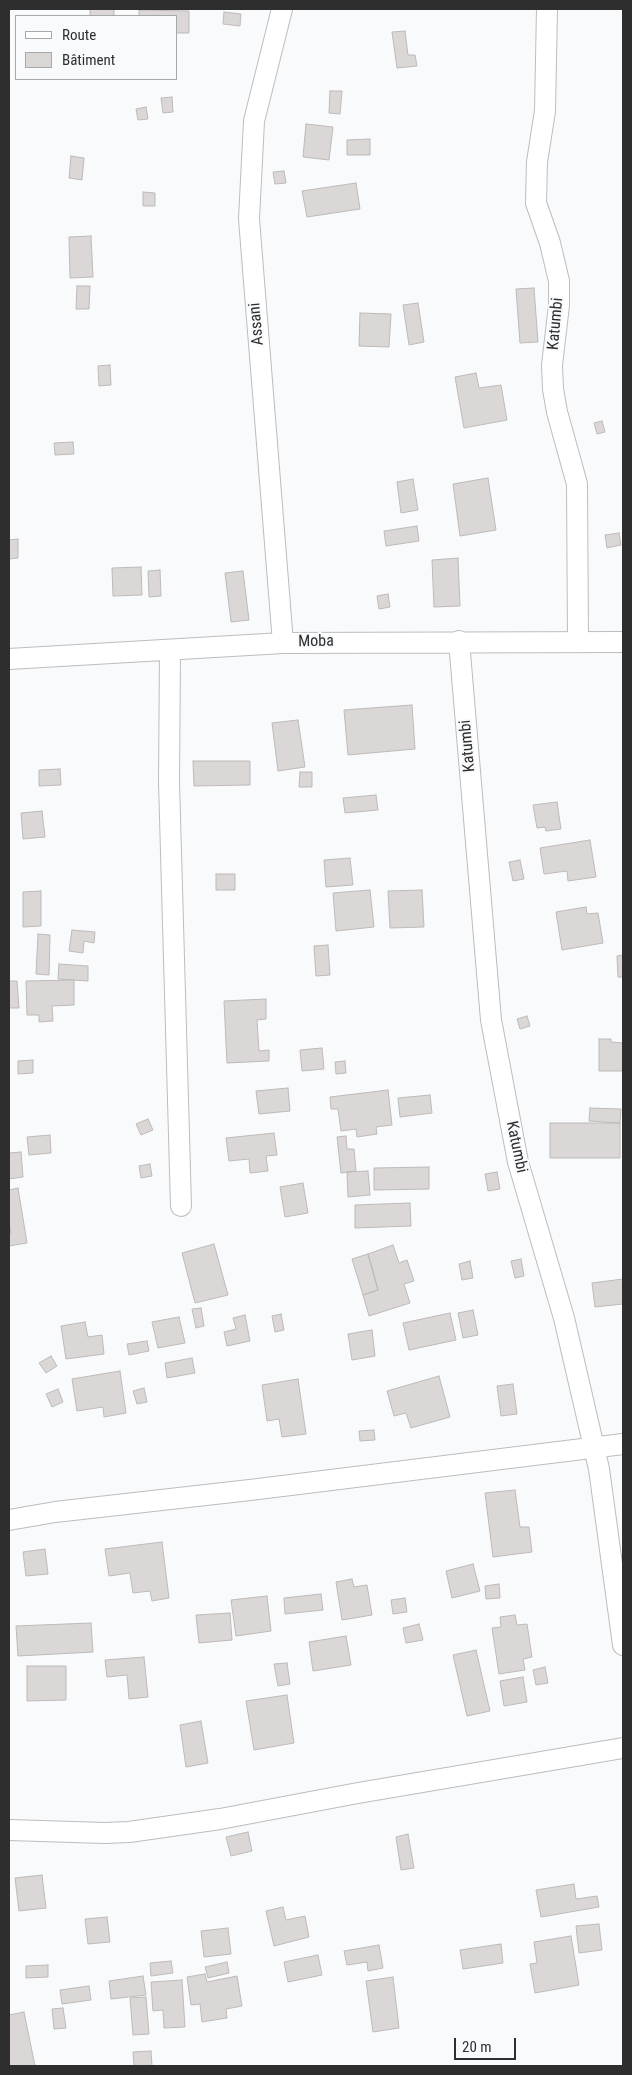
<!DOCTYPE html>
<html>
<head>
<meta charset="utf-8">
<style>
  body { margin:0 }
  #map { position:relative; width:632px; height:2075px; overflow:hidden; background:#f8fafc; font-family:"Roboto Condensed",sans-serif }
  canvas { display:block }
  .frame { position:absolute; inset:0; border:10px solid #2e2e2f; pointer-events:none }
  .legend { position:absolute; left:15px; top:15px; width:162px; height:65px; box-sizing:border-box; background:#f8fafc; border:1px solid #a7a8aa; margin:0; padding:6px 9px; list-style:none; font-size:15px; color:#2e2e2f }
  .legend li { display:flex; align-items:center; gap:10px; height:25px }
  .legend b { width:25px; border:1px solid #a7a8aa }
  .scale { position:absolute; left:454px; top:2038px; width:62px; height:22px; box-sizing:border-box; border:2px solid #2e2e2f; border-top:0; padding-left:6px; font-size:15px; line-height:18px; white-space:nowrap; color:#2e2e2f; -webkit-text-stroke:4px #f8fafc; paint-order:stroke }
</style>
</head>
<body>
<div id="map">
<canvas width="632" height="2075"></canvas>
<div class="frame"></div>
<ul class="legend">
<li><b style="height:6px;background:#fff"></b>Route</li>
<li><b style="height:14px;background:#dad7d6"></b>Bâtiment</li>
</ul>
<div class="scale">20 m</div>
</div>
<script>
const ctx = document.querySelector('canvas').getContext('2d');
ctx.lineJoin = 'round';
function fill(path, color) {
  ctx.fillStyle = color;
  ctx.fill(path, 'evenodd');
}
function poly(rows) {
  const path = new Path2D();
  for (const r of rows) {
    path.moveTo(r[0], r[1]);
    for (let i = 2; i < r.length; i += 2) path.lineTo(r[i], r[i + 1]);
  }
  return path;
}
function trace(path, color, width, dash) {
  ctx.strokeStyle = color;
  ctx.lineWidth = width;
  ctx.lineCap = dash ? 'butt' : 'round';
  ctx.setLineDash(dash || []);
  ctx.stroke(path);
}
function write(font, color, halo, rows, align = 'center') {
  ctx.font = font + ' "Roboto Condensed",sans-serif';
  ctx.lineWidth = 4;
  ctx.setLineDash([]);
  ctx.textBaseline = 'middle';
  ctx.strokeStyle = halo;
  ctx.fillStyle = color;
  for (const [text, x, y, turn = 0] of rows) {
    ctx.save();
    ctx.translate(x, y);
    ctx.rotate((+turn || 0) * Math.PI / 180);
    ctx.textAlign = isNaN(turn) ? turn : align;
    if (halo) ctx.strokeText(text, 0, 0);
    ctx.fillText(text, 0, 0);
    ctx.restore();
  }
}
const building = poly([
  [90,9,114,9,114,16,90,16,90,9],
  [139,10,189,11,189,33,176,33,176,16,139,16,139,10],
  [224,12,241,14,240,26,223,24,224,12],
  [405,31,408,55,415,55,417,66,397,68,392,32,405,31],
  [330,91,342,91,340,114,329,113,330,91],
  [172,97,173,112,163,113,161,98,172,97],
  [146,107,148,119,138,120,136,109,146,107],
  [306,124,333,127,329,160,303,157,306,124],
  [370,139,370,155,347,155,347,140,370,139],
  [71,156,84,158,82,180,69,178,71,156],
  [284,171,286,183,275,184,273,172,284,171],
  [356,183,360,209,307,217,302,191,356,183],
  [143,192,155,193,155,206,143,206,143,192],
  [91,236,93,277,70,278,69,237,91,236],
  [77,286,90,286,89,309,76,309,77,286],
  [534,288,538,342,520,343,516,289,534,288],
  [418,303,424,342,409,345,403,305,418,303],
  [360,313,391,314,389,347,359,346,360,313],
  [110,365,111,385,99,386,98,366,110,365],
  [476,373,479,388,501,385,507,420,464,428,455,377,476,373],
  [602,421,605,432,597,434,594,423,602,421],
  [73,442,74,454,55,455,54,443,73,442],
  [488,478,496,530,460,536,453,484,488,478],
  [413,479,418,510,401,513,397,482,413,479],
  [417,526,419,541,386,546,384,531,417,526],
  [619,533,621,545,607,548,605,535,619,533],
  [18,539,18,558,9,559,9,540,18,539],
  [458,558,460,606,434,607,432,560,458,558],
  [141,567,142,595,113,596,112,568,141,567],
  [160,570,161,596,149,597,148,571,160,570],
  [243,571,249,620,231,622,225,573,243,571],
  [388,594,390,607,379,609,377,596,388,594],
  [412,705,415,749,348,755,344,710,412,705],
  [298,720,305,767,278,771,272,723,298,720],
  [193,761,250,761,250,785,194,786,193,761],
  [60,769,61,785,39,786,39,770,60,769],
  [300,772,312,772,312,787,299,787,300,772],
  [376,795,378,810,345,813,343,798,376,795],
  [557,802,561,829,546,831,545,827,537,828,533,805,557,802],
  [42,811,45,837,23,839,21,813,42,811],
  [590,840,596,877,568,881,567,871,544,874,540,848,590,840],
  [350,858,353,885,326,887,324,860,350,858],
  [520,860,524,879,513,881,509,862,520,860],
  [216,874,235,874,235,890,216,890,216,874],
  [370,890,374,927,336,931,333,893,370,890],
  [422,890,424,927,390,928,388,891,422,890],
  [41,891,41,926,23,927,23,892,41,891],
  [586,907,587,914,598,913,603,943,562,950,556,912,586,907],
  [72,930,95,932,94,943,84,941,83,953,69,951,72,930],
  [38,934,50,935,49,975,36,974,38,934],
  [328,945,330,975,316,976,314,946,328,945],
  [623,955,623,977,618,977,617,956,623,955],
  [59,964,88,966,88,981,58,979,59,964],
  [74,980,74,1005,52,1006,53,1021,39,1022,39,1015,27,1015,26,981,74,980],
  [9,981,17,981,19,1008,9,1008,9,981],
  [266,999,266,1019,257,1020,259,1051,269,1050,269,1061,227,1063,224,1001,266,999],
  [527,1016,530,1026,520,1029,517,1019,527,1016],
  [599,1039,611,1039,611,1042,623,1043,623,1071,599,1071,599,1039],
  [322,1048,324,1069,302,1071,300,1050,322,1048],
  [33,1060,33,1073,18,1074,18,1061,33,1060],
  [345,1061,346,1073,336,1074,335,1062,345,1061],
  [288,1088,290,1111,259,1114,256,1091,288,1088],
  [388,1090,392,1125,376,1127,377,1134,357,1137,356,1129,341,1131,338,1109,331,1109,330,1097,388,1090],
  [430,1095,432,1113,400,1117,398,1098,430,1095],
  [590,1108,621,1109,620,1123,589,1121,590,1108],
  [148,1119,153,1130,141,1135,136,1124,148,1119],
  [550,1123,620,1123,620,1158,550,1158,550,1123],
  [274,1133,277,1155,266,1156,268,1171,250,1173,249,1159,229,1161,226,1138,274,1133],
  [50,1135,51,1153,29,1155,27,1137,50,1135],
  [346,1136,347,1149,354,1149,356,1171,341,1173,337,1137,346,1136],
  [21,1152,23,1177,9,1179,9,1153,21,1152],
  [150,1164,152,1176,141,1178,139,1166,150,1164],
  [429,1167,429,1189,374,1190,374,1168,429,1167],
  [368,1171,370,1195,348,1197,347,1172,368,1171],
  [497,1172,500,1189,488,1191,485,1174,497,1172],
  [303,1183,308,1213,285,1217,280,1187,303,1183],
  [18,1188,27,1243,9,1246,9,1234,11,1234,9,1222,9,1190,18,1188],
  [410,1203,411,1226,355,1228,355,1205,410,1203],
  [214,1244,228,1295,195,1303,182,1253,214,1244],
  [393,1245,399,1263,407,1260,414,1281,404,1284,410,1303,369,1316,363,1295,378,1290,368,1254,393,1245],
  [368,1254,378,1290,363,1295,352,1259,368,1254],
  [521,1259,524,1276,515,1278,511,1261,521,1259],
  [470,1261,473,1278,462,1280,459,1264,470,1261],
  [623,1279,623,1304,595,1307,592,1283,623,1279],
  [201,1308,204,1326,196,1328,192,1309,201,1308],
  [473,1310,478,1335,463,1338,458,1313,473,1310],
  [450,1313,456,1340,409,1350,403,1323,450,1313],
  [281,1314,284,1330,275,1332,272,1316,281,1314],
  [245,1315,250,1341,227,1346,224,1332,236,1329,233,1318,245,1315],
  [179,1317,185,1343,158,1348,152,1322,179,1317],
  [85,1322,88,1337,102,1335,104,1354,66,1359,61,1326,85,1322],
  [372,1330,375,1356,352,1360,348,1334,372,1330],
  [147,1341,149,1351,129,1355,127,1344,147,1341],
  [51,1356,57,1366,46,1373,39,1363,51,1356],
  [192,1358,195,1373,167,1378,165,1363,192,1358],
  [120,1371,126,1413,104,1417,103,1407,77,1411,72,1379,120,1371],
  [439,1376,450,1417,411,1428,406,1413,394,1416,387,1391,439,1376],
  [298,1379,306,1434,282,1437,279,1419,267,1421,262,1385,298,1379],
  [513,1384,517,1414,501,1416,497,1386,513,1384],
  [144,1388,147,1402,137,1404,133,1391,144,1388],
  [58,1389,63,1402,52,1407,46,1394,58,1389],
  [374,1430,375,1440,360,1441,359,1431,374,1430],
  [515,1490,520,1527,529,1527,532,1552,493,1557,485,1493,515,1490],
  [162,1542,169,1598,152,1601,150,1591,133,1593,130,1573,109,1576,105,1549,162,1542],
  [45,1549,48,1574,26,1576,23,1552,45,1549],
  [473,1564,480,1591,452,1598,446,1571,473,1564],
  [352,1579,354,1587,367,1585,372,1615,342,1620,336,1582,352,1579],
  [499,1584,500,1598,486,1599,485,1586,499,1584],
  [321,1594,323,1610,285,1614,284,1598,321,1594],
  [267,1596,271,1631,236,1636,231,1600,267,1596],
  [405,1598,407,1612,393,1614,391,1600,405,1598],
  [230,1613,232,1640,199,1643,196,1615,230,1613],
  [515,1615,517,1625,527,1624,532,1657,523,1659,525,1670,499,1674,492,1628,501,1627,500,1617,515,1615],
  [91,1623,93,1652,18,1656,16,1626,91,1623],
  [419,1624,423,1640,406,1643,403,1628,419,1624],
  [346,1636,351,1665,313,1671,309,1642,346,1636],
  [476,1650,490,1711,467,1716,453,1655,476,1650],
  [144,1657,148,1697,129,1699,127,1675,107,1677,105,1660,144,1657],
  [287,1663,290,1684,278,1686,274,1664,287,1663],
  [27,1666,66,1666,66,1700,27,1701,27,1666],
  [545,1667,548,1683,536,1685,533,1670,545,1667],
  [523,1677,527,1702,504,1706,500,1681,523,1677],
  [287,1695,294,1743,254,1750,246,1701,287,1695],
  [201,1721,208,1763,186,1767,180,1725,201,1721],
  [248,1832,252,1851,231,1856,226,1837,248,1832],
  [408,1834,414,1868,401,1870,396,1837,408,1834],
  [42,1875,46,1908,19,1911,15,1878,42,1875],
  [574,1884,576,1899,597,1896,599,1907,541,1917,536,1890,574,1884],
  [283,1907,286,1920,305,1916,309,1937,274,1946,266,1911,283,1907],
  [107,1917,110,1942,88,1944,85,1919,107,1917],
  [599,1924,602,1950,579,1953,576,1926,599,1924],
  [228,1928,231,1954,204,1957,201,1931,228,1928],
  [571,1936,579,1985,535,1993,530,1964,537,1963,534,1942,571,1936],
  [501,1944,503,1963,463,1969,460,1950,501,1944],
  [379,1945,383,1968,368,1971,367,1962,347,1965,344,1951,379,1945],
  [318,1955,322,1975,288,1982,284,1962,318,1955],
  [171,1961,173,1973,151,1976,150,1963,171,1961],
  [227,1962,229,1973,208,1978,205,1967,227,1962],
  [48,1965,48,1977,26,1978,26,1966,48,1965],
  [205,1974,207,1982,237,1976,242,2006,226,2009,227,2018,202,2022,200,2004,191,2005,187,1977,205,1974],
  [143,1976,146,1995,111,1999,109,1981,143,1976],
  [393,1977,399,2028,373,2032,366,1981,393,1977],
  [182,1980,185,2027,164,2028,163,2010,153,2011,151,1982,182,1980],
  [89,1986,91,2000,62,2004,60,1990,89,1986],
  [146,1997,149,2034,133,2035,130,1998,146,1997],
  [63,2008,66,2028,54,2029,52,2009,63,2008],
  [24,2012,35,2066,9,2066,9,2015,24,2012],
  [151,2051,152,2066,134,2066,133,2052,151,2051]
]);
const minor = poly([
  [282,9,254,121,249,219,283,643],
  [547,9,545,111,537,162,536,203,550,243,559,281,559,305,552,365,553,389,557,412,577,484,578,641],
  [459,641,491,1020,518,1162,564,1318,599,1469,623,1645],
  [170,651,169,782,181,1206],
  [9,659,283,643,623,642],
  [9,1520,55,1512,250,1490,623,1444],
  [9,1830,105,1833,129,1832,220,1819,358,1793,623,1748]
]);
const streetNames = [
  ["Assani",257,324,-95],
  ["Katumbi",556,324,-85],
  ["Moba",316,642,-1],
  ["Katumbi",468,746,-95],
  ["Katumbi",516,1147,78]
];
fill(building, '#dad7d6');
trace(building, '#bdbab9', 1);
trace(minor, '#bbbdbf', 22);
trace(minor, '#fff', 20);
write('16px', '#2e2e2f', '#f8fafc', streetNames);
</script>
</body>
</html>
